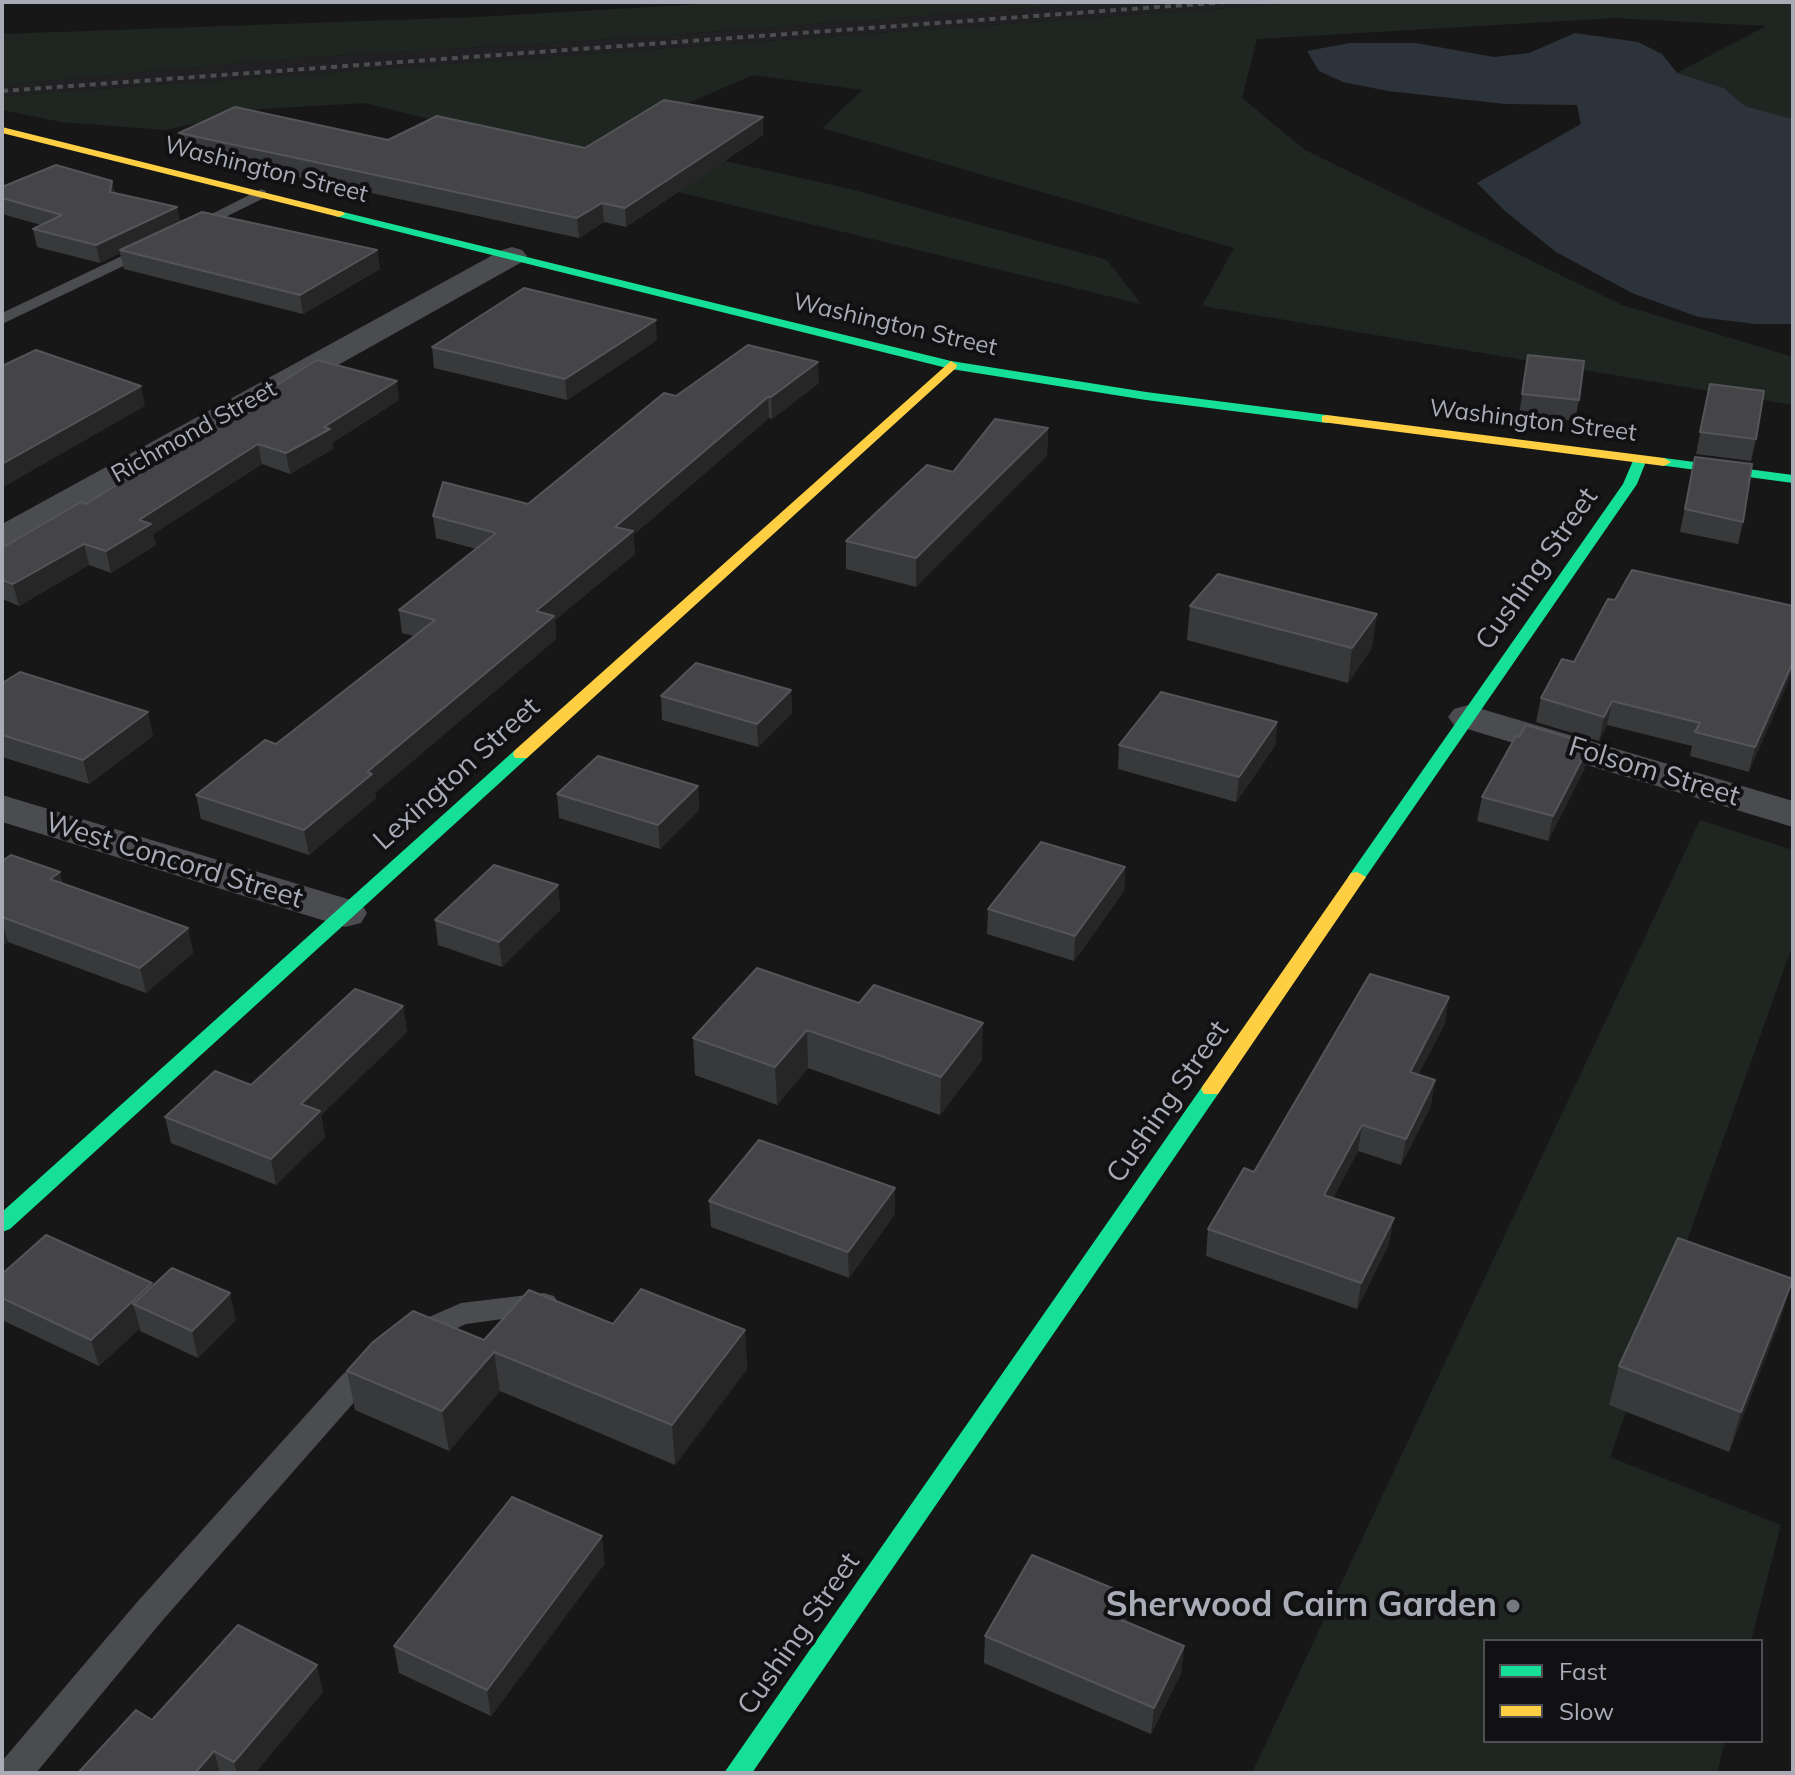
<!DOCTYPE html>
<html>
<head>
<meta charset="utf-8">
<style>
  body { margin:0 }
  #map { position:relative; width:1795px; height:1775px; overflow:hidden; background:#171717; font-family:Mulish,sans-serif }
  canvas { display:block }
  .frame { position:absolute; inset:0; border:4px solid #a9acb7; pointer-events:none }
  .legend { position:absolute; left:1483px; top:1639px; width:280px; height:104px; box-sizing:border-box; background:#111113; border:2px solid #4e4f55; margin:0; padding:10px 14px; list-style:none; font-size:24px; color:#a9acb7 }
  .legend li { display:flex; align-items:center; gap:16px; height:40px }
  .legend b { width:40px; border:2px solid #4e4f55 }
</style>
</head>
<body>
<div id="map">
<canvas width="1795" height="1775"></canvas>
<div class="frame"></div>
<ul class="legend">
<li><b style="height:10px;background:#16e098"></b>Fast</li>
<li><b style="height:10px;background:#ffcf43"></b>Slow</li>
</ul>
</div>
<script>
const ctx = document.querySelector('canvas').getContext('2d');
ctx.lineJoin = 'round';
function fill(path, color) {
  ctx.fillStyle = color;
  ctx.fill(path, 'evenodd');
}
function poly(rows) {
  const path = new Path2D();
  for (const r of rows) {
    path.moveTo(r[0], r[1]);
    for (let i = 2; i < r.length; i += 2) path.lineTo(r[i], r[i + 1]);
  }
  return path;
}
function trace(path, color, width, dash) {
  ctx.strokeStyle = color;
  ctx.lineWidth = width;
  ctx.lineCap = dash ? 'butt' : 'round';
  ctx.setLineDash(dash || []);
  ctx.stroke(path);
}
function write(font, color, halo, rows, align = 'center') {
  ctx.font = font + ' Mulish,sans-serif';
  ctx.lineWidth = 8;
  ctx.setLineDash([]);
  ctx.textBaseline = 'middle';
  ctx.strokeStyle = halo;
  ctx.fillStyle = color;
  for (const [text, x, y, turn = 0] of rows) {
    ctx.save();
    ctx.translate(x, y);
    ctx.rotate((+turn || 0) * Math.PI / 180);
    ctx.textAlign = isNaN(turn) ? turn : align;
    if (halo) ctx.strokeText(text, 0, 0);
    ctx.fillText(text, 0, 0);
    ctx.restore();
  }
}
const built = poly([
  [1105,2,1311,2,2,96,2,85,298,58,630,38]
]);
const green = poly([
  [738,2,1105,2,630,38,298,58,2,85,2,34,477,17],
  [1311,2,1793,2,1793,119,1745,106,1724,88,1677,73,1766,26,1615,18,1257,39,1242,98,1305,150,1622,305,1793,357,1793,405,1202,306,1234,248,822,128,862,90,753,75,633,127,618,137,850,189,1107,260,1141,304,674,191,473,130,365,103,261,109,165,130,61,122,2,110,2,96],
  [1700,820,1793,850,1793,944,1610,1457,1781,1525,1751,1641,1485,1641,1485,1741,1725,1741,1717,1773,1252,1773]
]);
const water = poly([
  [1575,33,1638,42,1662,54,1677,73,1724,88,1745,106,1793,119,1793,324,1756,324,1698,317,1632,293,1556,252,1505,211,1477,183,1581,124,1577,105,1505,104,1388,91,1343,82,1319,71,1307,51,1350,43,1416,43,1494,57,1529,53]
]);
const lane = poly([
  [261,189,266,191,266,197,193,233,188,235,180,230,261,189],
  [151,242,157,244,157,250,2,324,2,313,151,242],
  [544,1293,554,1296,559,1304,554,1312,466,1324,415,1347,404,1344,400,1336,404,1328,461,1303,544,1293],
  [372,1356,383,1359,387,1367,383,1375,364,1391,162,1621,36,1773,2,1773,2,1761,138,1601,342,1375,361,1359,372,1356]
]);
const street = poly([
  [512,247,522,250,527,256,522,262,15,546,2,549,2,524,502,250,512,247],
  [1468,705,1793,801,1793,827,1454,725,1448,717,1454,709,1468,705],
  [2,795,361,903,367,913,361,923,345,927,2,822,2,795]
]);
const fast = poly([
  [339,211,951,361,1146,392,1327,415,1334,419,1327,423,1146,400,951,369,335,216,335,212,339,211],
  [1640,455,1647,459,1637,484,1363,881,1351,881,1348,877,1623,484,1635,456,1640,455],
  [1664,458,1793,475,1793,483,1659,465,1659,459,1664,458],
  [521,749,527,750,529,754,527,758,10,1229,2,1232,2,1212,515,750,521,749],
  [1211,1082,1218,1084,1221,1089,1218,1094,752,1773,724,1773,1204,1084,1211,1082]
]);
const slow = poly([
  [2,127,343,212,345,214,339,217,2,133,2,127],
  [951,361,957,365,956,368,527,758,515,758,513,754,515,750,951,361],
  [1327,415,1664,458,1671,462,1664,466,1322,422,1322,416,1327,415],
  [1357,872,1366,877,1218,1094,1204,1094,1201,1089,1204,1084,1351,873,1357,872]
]);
const rail = poly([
  [2,91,1227,2]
]);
const wall = poly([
  [763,117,763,135,626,227,604,222,579,238,182,152,179,133,388,140,585,148],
  [112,181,115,193,177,207,180,222,377,250,380,269,303,314,124,269,120,253,100,263,37,247,33,229,41,225,2,214,2,187],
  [657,340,567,400,434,368,432,347],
  [1528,355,1579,400,1575,421,1519,415],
  [317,360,399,400,332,443,333,449,290,474,262,464,153,534,156,545,111,573,89,565,19,606,2,599,2,548,86,504],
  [819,383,772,419,769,418,633,535,635,554,555,620,556,639,375,793,376,798,309,855,201,819,196,795,276,744,414,636,402,633,399,610,476,549,436,538,433,516,528,504,676,396],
  [1710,384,1756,439,1751,461,1696,454],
  [1048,428,1047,456,916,587,846,569,846,541],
  [1695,457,1743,522,1738,544,1680,532],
  [1615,600,1793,606,1749,772,1690,756,1692,746,1607,725,1599,741,1536,722,1541,698,1574,662],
  [1190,606,1372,648,1348,683,1187,640],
  [2,681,153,736,89,784,2,757],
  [791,690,792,713,758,747,662,720,661,696],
  [1277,722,1275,746,1236,802,1118,769,1119,745],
  [1590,744,1585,768,1548,841,1477,821,1482,797],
  [698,786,699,810,660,849,559,818,557,794],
  [2,861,188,928,193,953,146,993,8,942,2,946],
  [1125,867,1124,891,1074,961,987,934,988,909],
  [558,885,560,910,502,967,438,945,435,920],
  [757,968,982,1060,940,1115,808,1068,777,1105,695,1075,693,1038],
  [403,1006,407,1032,321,1115,325,1137,276,1185,171,1143,165,1117,251,1085],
  [1445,1023,1418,1075,1431,1106,1401,1165,1358,1151,1333,1198,1389,1244,1357,1309,1206,1256,1208,1229,1254,1172],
  [895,1188,895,1214,849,1278,711,1227,709,1201],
  [2,1274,153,1286,236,1320,198,1358,140,1331,140,1328,99,1366,2,1320],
  [1781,1318,1729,1452,1609,1405,1619,1366],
  [613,1324,745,1330,747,1369,675,1465,500,1391,449,1451,355,1410,347,1371,484,1340],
  [605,1563,491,1716,399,1673,394,1646],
  [1129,1595,1126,1622,1184,1646,1181,1673,1151,1734,984,1663,985,1636],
  [323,1692,255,1773,78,1773,152,1720]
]);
const shadedWall = poly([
  [763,117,763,135,626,227,625,208],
  [112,181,116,198,110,192],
  [602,203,604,222,579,238,577,218],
  [177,207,180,224,120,250,120,253,100,263,96,245],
  [377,250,380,269,303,314,300,295],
  [656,320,657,340,567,400,565,379],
  [818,362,819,383,772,419,771,397],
  [397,381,399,400,332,443,333,449,290,474,286,453,324,427],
  [141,386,145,406,2,488,2,464],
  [768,397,769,418,633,535,635,554,555,620,556,639,375,793,376,798,309,855,304,830,367,772,536,611,615,527],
  [1048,428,1047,456,916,587,916,558],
  [258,444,262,464,153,534,156,545,111,573,106,551,139,520],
  [84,544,89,565,19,606,13,584],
  [1377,614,1372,648,1348,683,1352,648],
  [1793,662,1793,671,1749,772,1755,747],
  [791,690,792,713,758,747,757,724],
  [1612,701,1607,725,1599,741,1604,717],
  [148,712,153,736,89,784,83,760],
  [1277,722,1275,746,1236,802,1239,777],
  [1590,744,1585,768,1548,841,1553,816],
  [698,786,699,810,660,849,658,825],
  [1125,867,1124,891,1074,961,1075,936],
  [60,872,66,897,50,879],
  [558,885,560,910,502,967,499,942],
  [2,921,8,942,2,946],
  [188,928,193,953,146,993,140,968],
  [1449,997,1445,1023,1406,1098,1410,1072],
  [403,1006,407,1032,321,1115,325,1137,276,1185,271,1159,301,1104],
  [983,1023,982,1060,940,1115,941,1077],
  [807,1030,808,1068,777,1105,775,1067],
  [1435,1080,1431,1106,1401,1165,1406,1139],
  [1362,1125,1358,1151,1321,1221,1324,1195],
  [895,1188,895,1214,849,1278,848,1252],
  [1394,1218,1389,1244,1357,1309,1361,1283],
  [1793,1279,1781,1318,1729,1452,1741,1412],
  [152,1283,159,1310,133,1304,140,1328,99,1366,91,1340],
  [230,1293,236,1320,198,1358,192,1331],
  [745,1330,747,1369,675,1465,672,1425],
  [494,1352,500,1391,449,1451,442,1411],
  [602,1536,605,1563,491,1716,487,1690],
  [1129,1595,1126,1622,1117,1618],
  [1184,1646,1181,1673,1151,1734,1154,1708],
  [317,1665,323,1692,255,1773,237,1773,234,1762],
  [214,1751,220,1773,195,1773]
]);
const building = poly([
  [664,100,763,117,625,208,602,203,577,218,179,133,235,107,388,140,437,116,585,148,664,100],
  [56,165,112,181,110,192,177,207,96,245,33,229,62,215,2,198,2,187,56,165],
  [202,212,377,250,300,295,120,250,202,212],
  [524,288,656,320,565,379,432,347,524,288],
  [748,345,818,362,771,397,768,397,615,527,633,531,536,611,554,616,367,772,372,774,304,830,196,795,265,740,276,744,435,620,399,610,496,533,433,516,443,482,528,504,664,393,676,396,748,345],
  [36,350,141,386,2,464,2,366,36,350],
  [1528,355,1584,361,1579,400,1522,394,1528,355],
  [317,360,397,381,324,427,330,429,286,453,258,444,139,520,151,524,106,551,84,544,13,584,2,580,2,548,81,502,86,504,317,360],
  [1710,384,1764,391,1756,439,1700,432,1710,384],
  [995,419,1048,428,916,558,846,541,927,465,953,472,995,419],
  [1695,457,1752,464,1743,522,1685,509,1695,457],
  [1632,570,1793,606,1793,662,1755,747,1695,732,1700,723,1612,701,1604,717,1541,698,1562,659,1574,662,1608,599,1615,600,1632,570],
  [1218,574,1377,614,1352,648,1190,606,1218,574],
  [696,663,791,690,757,724,661,696,696,663],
  [20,672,148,712,83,760,2,735,2,681,4,682,20,672],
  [1161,692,1277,722,1239,777,1119,745,1161,692],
  [1526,725,1590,744,1553,816,1482,797,1516,736,1519,737,1526,725],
  [598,756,698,786,658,825,557,794,598,756],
  [1041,842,1125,867,1075,936,988,909,1041,842],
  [11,855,60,872,50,879,188,928,140,968,2,917,2,861,11,855],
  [494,865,558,885,499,942,435,920,494,865],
  [757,968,859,1003,874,985,983,1023,941,1077,807,1030,775,1067,693,1038,757,968],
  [1370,974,1449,997,1410,1072,1435,1080,1406,1139,1362,1125,1324,1195,1394,1218,1361,1283,1208,1229,1244,1168,1254,1172,1370,974],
  [355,989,403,1006,301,1104,320,1111,271,1159,165,1117,215,1071,251,1085,355,989],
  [759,1140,895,1188,848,1252,709,1201,759,1140],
  [46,1235,152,1283,91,1340,2,1298,2,1274,46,1235],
  [1678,1238,1793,1279,1741,1412,1619,1366,1678,1238],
  [172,1268,230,1293,192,1331,133,1304,172,1268],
  [641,1289,745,1330,672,1425,494,1352,442,1411,347,1371,373,1342,413,1311,484,1340,529,1290,613,1324,641,1289],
  [512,1497,602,1536,487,1690,394,1646,512,1497],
  [1032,1555,1129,1595,1117,1618,1184,1646,1154,1708,985,1636,1032,1555],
  [238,1625,317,1665,234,1762,214,1751,195,1773,78,1773,136,1710,152,1720,238,1625]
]);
const markers = [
  [1513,1606,8,"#76787f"]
];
const farStreetnames = [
  ["Washington Street",266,170,14],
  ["Washington Street",895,325,13],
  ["Washington Street",1533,421,7],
  ["Richmond Street",194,432,-29]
];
const streetNames = [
  ["Cushing Street",1537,569,-55],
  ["Folsom Street",1654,772,17],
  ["Lexington Street",457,774,-42],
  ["West Concord Street",174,861,17],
  ["Cushing Street",1168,1102,-55],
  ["Cushing Street",799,1634,-55]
];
const nearPoinames = [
  ["Sherwood Cairn Garden",1497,1606]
];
fill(built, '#212123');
fill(green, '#1f2621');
fill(water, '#2d333a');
fill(lane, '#4b4c50');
fill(street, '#4b4c50');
fill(fast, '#16e098');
fill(slow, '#ffcf43');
trace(rail, '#4c4d50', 4, [6, 5]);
fill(wall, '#38393a');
fill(shadedWall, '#262627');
fill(building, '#454548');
trace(building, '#545559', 2);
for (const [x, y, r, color] of markers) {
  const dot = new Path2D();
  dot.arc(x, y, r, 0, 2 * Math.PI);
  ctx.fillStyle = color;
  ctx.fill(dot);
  trace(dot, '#111113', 3);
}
write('24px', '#a9acb7', '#111113', farStreetnames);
write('28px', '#a9acb7', '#111113', streetNames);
write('bold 34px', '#a9acb7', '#111113', nearPoinames, 'right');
</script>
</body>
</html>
